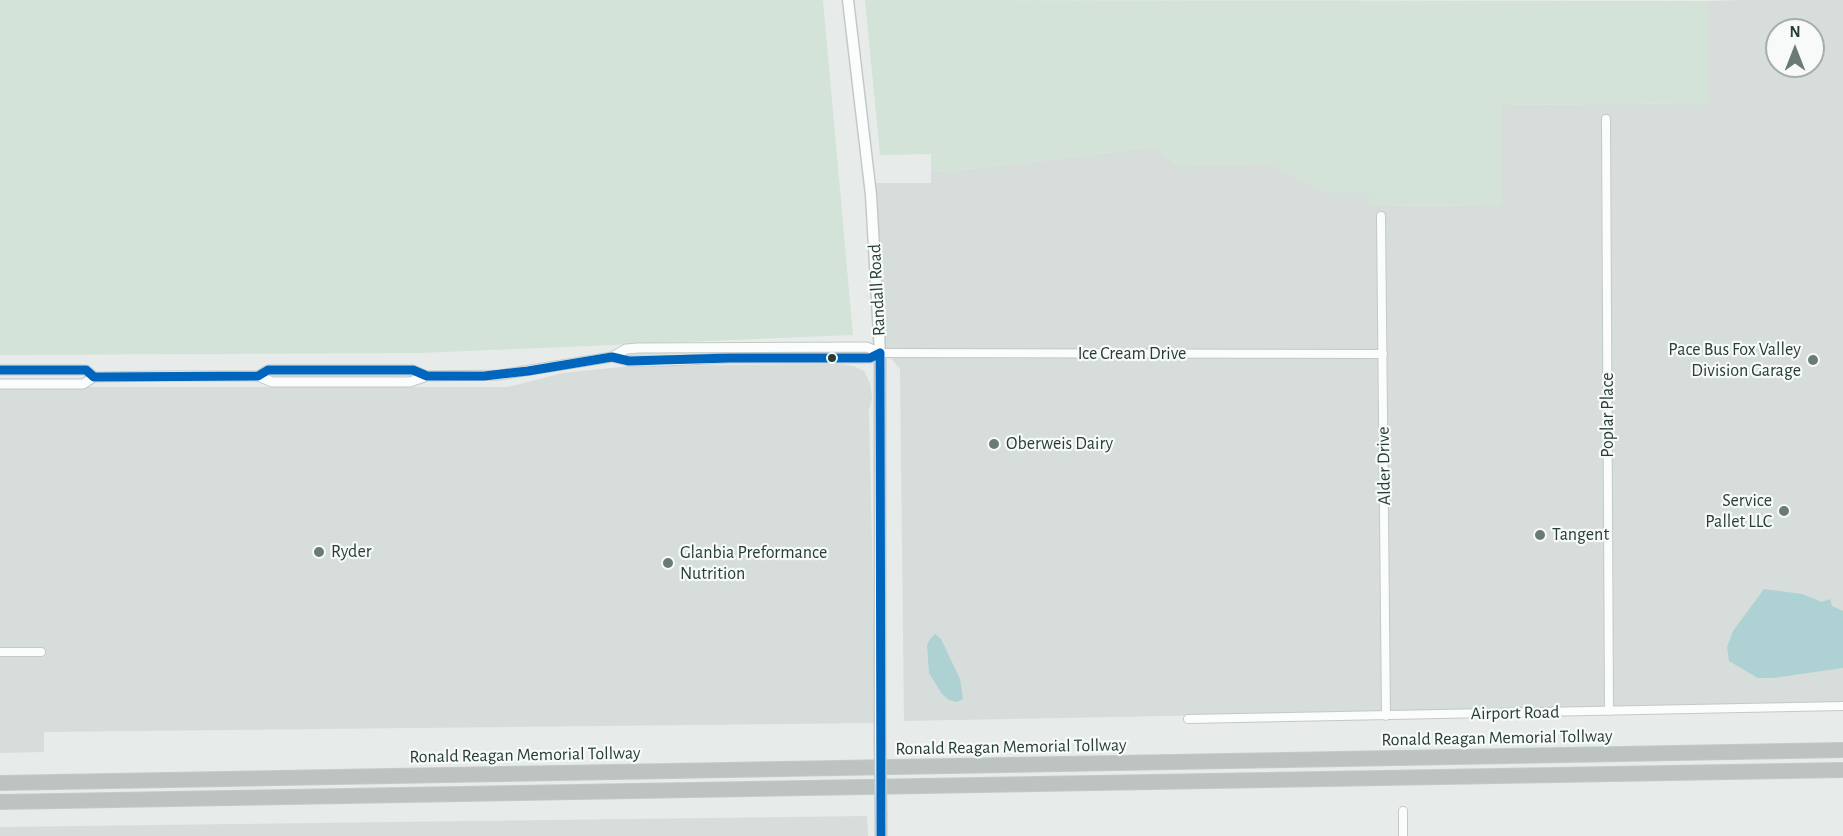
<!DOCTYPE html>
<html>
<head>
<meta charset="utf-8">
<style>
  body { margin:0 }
  #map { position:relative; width:1843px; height:836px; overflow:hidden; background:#e7ecea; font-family:"Alegreya Sans",sans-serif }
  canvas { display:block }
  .north { position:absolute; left:1765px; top:18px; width:60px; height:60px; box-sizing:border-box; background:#f7faf8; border:2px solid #a4afab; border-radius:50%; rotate:0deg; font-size:16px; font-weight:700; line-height:24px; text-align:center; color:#273e37 }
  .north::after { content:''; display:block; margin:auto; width:21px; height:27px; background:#6a7b76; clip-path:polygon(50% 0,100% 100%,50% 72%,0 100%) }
</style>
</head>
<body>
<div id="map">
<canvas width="1843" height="836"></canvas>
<div class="north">N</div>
</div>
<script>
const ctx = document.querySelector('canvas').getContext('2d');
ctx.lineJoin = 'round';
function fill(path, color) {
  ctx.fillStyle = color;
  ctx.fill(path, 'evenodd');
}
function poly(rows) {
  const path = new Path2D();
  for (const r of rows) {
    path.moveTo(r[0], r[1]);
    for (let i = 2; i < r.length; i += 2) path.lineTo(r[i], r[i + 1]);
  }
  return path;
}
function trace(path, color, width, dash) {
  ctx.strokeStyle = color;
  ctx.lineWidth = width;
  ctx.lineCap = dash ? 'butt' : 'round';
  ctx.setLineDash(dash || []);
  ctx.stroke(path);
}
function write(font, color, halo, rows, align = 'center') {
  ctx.font = font + ' "Alegreya Sans",sans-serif';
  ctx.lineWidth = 4.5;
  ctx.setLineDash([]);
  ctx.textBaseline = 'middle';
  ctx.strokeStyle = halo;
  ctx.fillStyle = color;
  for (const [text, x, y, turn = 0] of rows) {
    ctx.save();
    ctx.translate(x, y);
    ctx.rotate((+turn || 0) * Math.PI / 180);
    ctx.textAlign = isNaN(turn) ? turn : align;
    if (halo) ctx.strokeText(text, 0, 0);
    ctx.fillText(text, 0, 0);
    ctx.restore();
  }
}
const built = poly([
  [1742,0,1843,0,1843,703,904,721,900,369,884,350,872,183,931,183,931,171,961,170,1156,147,1178,165,1272,164,1329,193,1369,193,1369,206,1502,205,1502,105,1708,103,1708,1],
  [1777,30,1813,30,1813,66,1777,66],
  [838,364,854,366,864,371,870,383,872,398,869,410,876,723,44,732,44,752,0,753,0,387,508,387,563,373,630,366],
  [867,816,868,836,0,836,0,827]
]);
const green = poly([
  [0,0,823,0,853,335,420,353,0,355],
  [865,0,1708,1,1708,103,1502,105,1502,205,1368,206,1369,193,1329,193,1272,164,1178,165,1156,147,961,170,931,171,931,154,880,155],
  [638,352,723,352,619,357],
  [288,374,421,374,421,376,394,377,264,378,264,375]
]);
const water = poly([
  [1764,589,1802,594,1822,602,1830,599,1832,606,1843,611,1843,668,1773,678,1758,678,1729,661,1727,647,1733,631],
  [935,634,941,639,960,679,963,699,957,702,949,700,942,694,929,673,927,645,930,639]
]);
const minor = poly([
  [1606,119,1609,711],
  [1381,216,1386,716],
  [880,353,1383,354],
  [0,652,41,652],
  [1188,719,1843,706],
  [1403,811,1403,836]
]);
const tertiary = poly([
  [612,357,629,361,664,361,730,358,870,358,880,353],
  [0,370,86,370,94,377],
  [258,376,268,370,413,370,427,376],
  [0,384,83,384,94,377,169,376,258,376,272,382,410,382,427,376,499,375,612,357,626,349,638,348,867,347,880,353]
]);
const secondary = poly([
  [848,0,871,195,880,353,880,739],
  [881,816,881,836]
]);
const motorway = poly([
  [0,783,1843,750],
  [0,802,1843,770]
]);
const secondaryBridge = poly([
  [880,739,881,816]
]);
const bus1 = poly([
  [880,353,881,836],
  [0,370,86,370,94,377,258,376,268,370,413,370,427,376,484,376,528,371,612,357,629,361,730,358,870,358,880,353]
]);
const markers = [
  [832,358,5,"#273e37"],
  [1813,360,6,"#6a7b76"],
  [994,444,6,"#6a7b76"],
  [1784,511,6,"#6a7b76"],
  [1540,535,6,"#6a7b76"],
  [319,552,6,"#6a7b76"],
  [668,563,6,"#6a7b76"]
];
const streetNames = [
  ["Randall Road",877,290,-93],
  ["Ice Cream Drive",1132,354],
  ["Poplar Place",1608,415,-90],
  ["Alder Drive",1384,466,-91],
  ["Airport Road",1515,713,-1],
  ["Ronald Reagan Memorial Tollway",1497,738,-1],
  ["Ronald Reagan Memorial Tollway",1011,747,-1],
  ["Ronald Reagan Memorial Tollway",525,755,-1]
];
const poiNames = [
  ["Pace Bus Fox Valley",1801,350,"right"],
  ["Division Garage",1801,371,"right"],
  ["Oberweis Dairy",1006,444],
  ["Service",1772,501,"right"],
  ["Pallet LLC",1772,522,"right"],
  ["Tangent",1552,535],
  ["Ryder",331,552],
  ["Glanbia Preformance",680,553],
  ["Nutrition",680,574]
];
fill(built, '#d6ddda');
fill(green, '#d3e3d7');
fill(water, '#aed1d4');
trace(minor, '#c4c9c7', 10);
trace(tertiary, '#c4c9c7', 11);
trace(secondary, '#c4c9c7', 13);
trace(motorway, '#c3cac8', 16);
trace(minor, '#fbfcfc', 8);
trace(tertiary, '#fbfcfc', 9);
trace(secondary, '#fbfcfc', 10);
trace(motorway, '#bcc3c1', 14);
trace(secondaryBridge, '#c4c9c7', 13, []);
trace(secondaryBridge, '#fbfcfc', 10);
trace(bus1, '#0065bd', 9);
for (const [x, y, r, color] of markers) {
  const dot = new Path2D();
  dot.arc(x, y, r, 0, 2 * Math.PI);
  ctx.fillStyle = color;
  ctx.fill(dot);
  trace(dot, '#f7faf8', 2);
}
write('18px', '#273e37', '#f7faf8', streetNames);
write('18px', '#273e37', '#f7faf8', poiNames, 'left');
</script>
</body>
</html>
